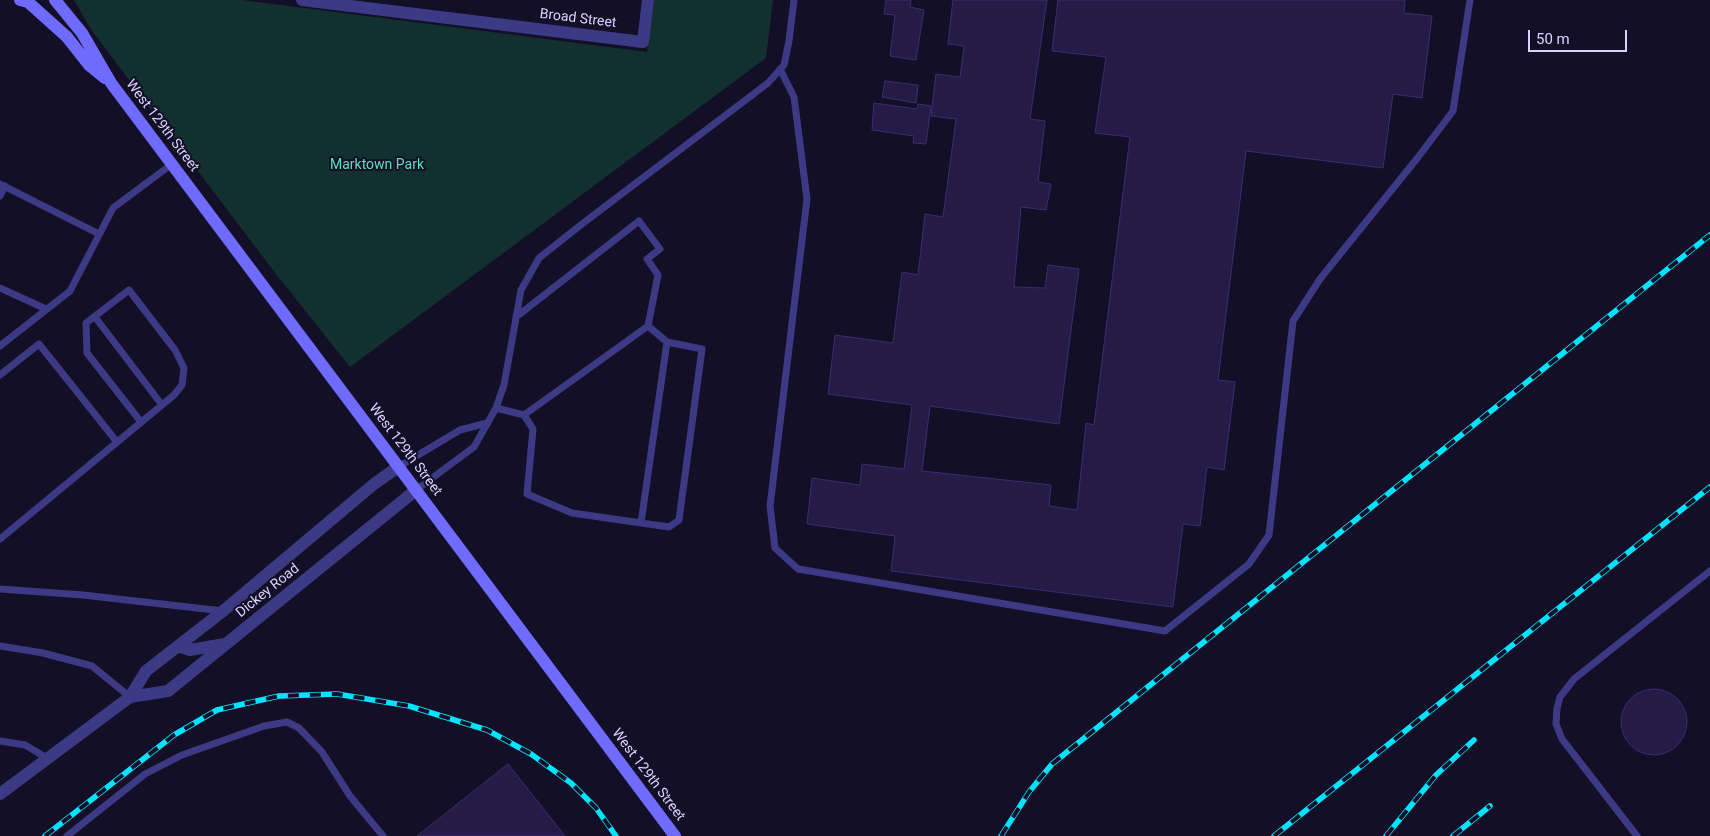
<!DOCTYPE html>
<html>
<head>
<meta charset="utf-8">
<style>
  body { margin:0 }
  #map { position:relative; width:1710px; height:836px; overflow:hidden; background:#130f26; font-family:Roboto,sans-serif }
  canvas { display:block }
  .scale { position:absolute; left:1528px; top:30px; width:99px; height:22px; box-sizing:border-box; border:2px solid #d9d4ff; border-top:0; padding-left:6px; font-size:15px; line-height:18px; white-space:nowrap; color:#d9d4ff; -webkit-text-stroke:4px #130f26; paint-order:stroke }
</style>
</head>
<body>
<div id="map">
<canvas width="1710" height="836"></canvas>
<div class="scale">50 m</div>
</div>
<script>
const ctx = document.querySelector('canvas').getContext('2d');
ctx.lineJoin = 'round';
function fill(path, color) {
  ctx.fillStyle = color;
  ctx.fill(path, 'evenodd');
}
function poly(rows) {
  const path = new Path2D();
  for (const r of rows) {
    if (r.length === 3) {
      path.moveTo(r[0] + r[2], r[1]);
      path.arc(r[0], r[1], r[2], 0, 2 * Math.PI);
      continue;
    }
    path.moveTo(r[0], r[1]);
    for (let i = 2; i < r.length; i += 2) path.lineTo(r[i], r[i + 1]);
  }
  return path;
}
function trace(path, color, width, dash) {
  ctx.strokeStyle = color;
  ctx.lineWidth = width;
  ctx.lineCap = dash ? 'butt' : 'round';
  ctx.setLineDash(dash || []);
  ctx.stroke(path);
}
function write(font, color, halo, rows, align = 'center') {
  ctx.font = font + ' Roboto,sans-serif';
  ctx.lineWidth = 4;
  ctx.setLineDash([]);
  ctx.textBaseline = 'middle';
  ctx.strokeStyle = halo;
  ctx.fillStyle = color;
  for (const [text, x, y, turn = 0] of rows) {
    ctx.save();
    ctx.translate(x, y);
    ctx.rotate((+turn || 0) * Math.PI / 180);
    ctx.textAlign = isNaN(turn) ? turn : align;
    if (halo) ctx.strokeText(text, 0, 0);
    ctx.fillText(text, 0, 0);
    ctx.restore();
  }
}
const green = poly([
  [74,0,242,0,647,52,654,0,773,0,766,58,350,367,272,269,92,31]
]);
const building = poly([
  [886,0,911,0,910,7,924,10,916,60,890,56,895,15,884,14,886,0],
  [953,0,1047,0,1030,119,1045,121,1038,182,1051,184,1046,210,1021,207,1014,287,1045,288,1048,265,1079,269,1059,424,930,406,922,471,1051,485,1049,506,1077,510,1086,423,1094,425,1130,137,1095,133,1106,57,1052,51,1058,0,1405,0,1404,13,1432,16,1422,98,1393,94,1383,168,1246,151,1218,380,1235,382,1224,470,1207,467,1200,526,1183,524,1173,607,891,571,895,536,807,524,812,478,860,485,862,464,904,469,912,405,828,394,835,335,893,343,902,272,918,275,925,214,943,217,956,119,931,116,936,74,960,77,964,46,948,44,953,0],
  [885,81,918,85,916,103,882,97,885,81],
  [874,103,917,109,918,104,931,106,926,144,913,143,914,136,872,130,874,103],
  [1654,722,33],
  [508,764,565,836,417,836,508,764]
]);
const service = poly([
  [780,69,794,97,807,199,770,506,775,548,798,569,1165,631,1249,564,1269,535,1293,321,1320,279,1419,156,1453,111,1470,0],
  [0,184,99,234],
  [0,196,5,186],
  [0,288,46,309],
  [95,317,162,405],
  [516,317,639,221,660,249,647,259,658,275,648,326],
  [0,346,70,291,113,208,172,164],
  [0,375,39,344,117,442],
  [496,408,524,415,648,326,667,342,702,349,679,520,669,527,572,513,527,494,533,429,524,415],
  [398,467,460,430,487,423],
  [416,490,474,447,496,408,504,385,521,290,539,258,582,224,768,83,784,65,789,41,794,0],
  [641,523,667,342],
  [0,539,174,395,182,385,184,368,175,350,129,290,86,323,87,353,141,422],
  [0,589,83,595,223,611],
  [0,646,43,653,92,666,130,697],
  [0,741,25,745,47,758],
  [67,836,145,774,182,755,264,726,287,722,299,728,322,752,350,796,383,836],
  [1637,836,1562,739,1556,724,1557,708,1560,697,1574,679,1710,571]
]);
const minor = poly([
  [302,0,643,42,648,0],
  [178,646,190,650,225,644],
  [130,697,168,691,416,490],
  [0,794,130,697,146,671,223,611,374,484,398,467]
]);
const secondary = poly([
  [20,0,28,2,67,37,89,65,105,78],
  [55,0,82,33,111,83,675,836]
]);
const rail = poly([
  [45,836,174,735,217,710,279,696,337,694,409,706,487,730,531,754,571,783,596,808,616,836],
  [1001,836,1029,792,1052,764,1710,235],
  [1274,836,1710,487],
  [1386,836,1436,775,1474,740],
  [1453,836,1490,806]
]);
const streetNames = [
  ["Broad Street",578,19,7],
  ["West 129th Street",162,126,53],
  ["West 129th Street",405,450,53],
  ["Dickey Road",268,591,-39],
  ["West 129th Street",648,775,53]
];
const parkNames = [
  ["Marktown Park",377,165]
];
fill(green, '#12302f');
fill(building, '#241b47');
trace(building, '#3b2d73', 1);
trace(service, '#3d3a85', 7);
trace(minor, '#3d3a85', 12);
trace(secondary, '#6f6bff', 12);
trace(rail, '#00e5ff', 5.5);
trace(rail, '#130f26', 4, [11]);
write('14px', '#d9d4ff', '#130f26', streetNames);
write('14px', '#5fe0c0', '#130f26', parkNames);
</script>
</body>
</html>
